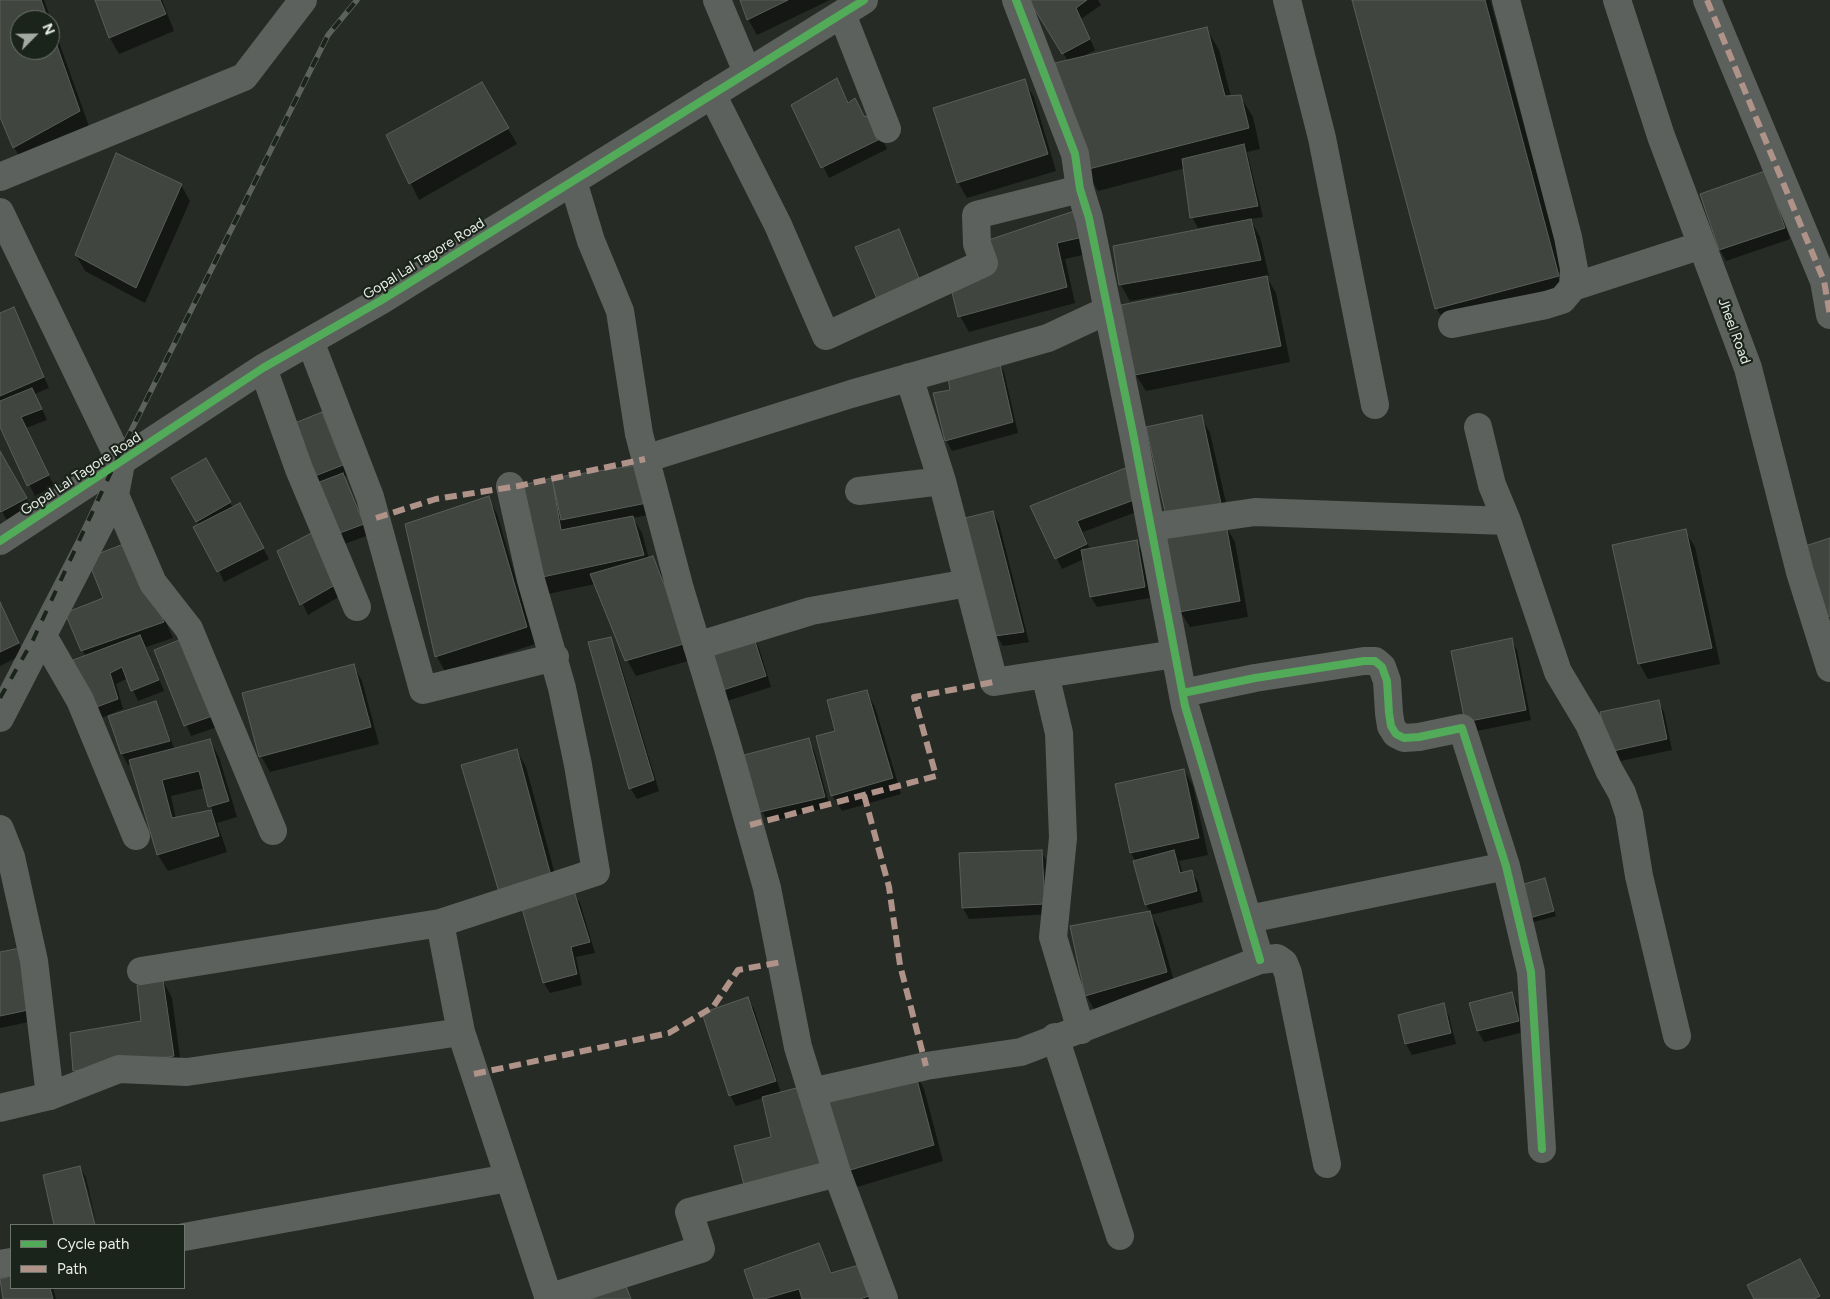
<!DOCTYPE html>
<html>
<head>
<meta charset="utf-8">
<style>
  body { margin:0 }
  #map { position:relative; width:1830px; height:1299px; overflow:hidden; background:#262b26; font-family:Figtree,sans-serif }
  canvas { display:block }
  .legend { position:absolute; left:10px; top:1224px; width:175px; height:65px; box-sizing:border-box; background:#1b241a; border:1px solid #6d746c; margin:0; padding:6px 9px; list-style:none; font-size:15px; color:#e7ede6 }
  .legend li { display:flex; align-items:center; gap:10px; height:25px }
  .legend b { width:25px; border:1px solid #6d746c }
  .north { position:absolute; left:10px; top:10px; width:50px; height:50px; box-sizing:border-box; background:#1b241a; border:1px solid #6d746c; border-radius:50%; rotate:67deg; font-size:14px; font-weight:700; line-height:20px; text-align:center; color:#e7ede6 }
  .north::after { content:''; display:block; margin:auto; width:18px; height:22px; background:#a3a9a3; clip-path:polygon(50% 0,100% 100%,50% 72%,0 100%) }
</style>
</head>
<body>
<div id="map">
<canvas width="1830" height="1299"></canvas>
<ul class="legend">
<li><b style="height:6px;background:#51ab58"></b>Cycle path</li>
<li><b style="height:6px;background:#af9288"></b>Path</li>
</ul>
<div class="north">N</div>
</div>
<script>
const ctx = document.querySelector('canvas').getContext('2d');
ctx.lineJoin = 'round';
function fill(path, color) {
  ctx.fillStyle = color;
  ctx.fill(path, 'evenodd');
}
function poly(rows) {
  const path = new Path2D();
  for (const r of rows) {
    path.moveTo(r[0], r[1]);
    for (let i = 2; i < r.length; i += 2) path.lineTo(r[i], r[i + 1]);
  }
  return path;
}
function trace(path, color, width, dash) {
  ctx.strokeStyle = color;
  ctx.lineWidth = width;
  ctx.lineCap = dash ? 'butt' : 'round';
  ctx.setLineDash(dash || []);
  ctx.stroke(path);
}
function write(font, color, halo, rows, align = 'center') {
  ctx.font = font + ' Figtree,sans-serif';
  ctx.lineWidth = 4.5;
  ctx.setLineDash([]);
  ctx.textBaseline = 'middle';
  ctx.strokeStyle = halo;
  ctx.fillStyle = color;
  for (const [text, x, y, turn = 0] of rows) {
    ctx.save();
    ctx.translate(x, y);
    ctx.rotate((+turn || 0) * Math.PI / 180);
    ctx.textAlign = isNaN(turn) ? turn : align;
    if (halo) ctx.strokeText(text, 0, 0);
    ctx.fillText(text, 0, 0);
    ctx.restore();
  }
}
const shadow = poly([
  [0,0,44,0,91,132,26,168,14,147,0,113],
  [20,20,50,20,50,50,20,50],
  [96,0,162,0,174,31,119,54,110,38],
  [741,0,830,0,757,35,748,19],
  [1031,0,1098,0,1101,5,1081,19,1095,50,1080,58,1206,28,1219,50,1231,97,1240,96,1253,117,1260,149,1247,152,1263,217,1250,219,1260,237,1269,276,1266,276,1276,293,1290,362,1146,391,1136,375,1122,306,1178,295,1177,292,1130,301,1121,285,1114,247,1219,227,1219,224,1198,228,1192,217,1185,168,1098,191,1086,170,1068,61],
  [1354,0,1490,0,1570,297,1449,330,1437,309],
  [837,79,849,103,878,130,887,149,829,178,793,105],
  [1024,81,1034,97,1056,171,967,198,958,182],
  [482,84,517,144,419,200,388,136],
  [1771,184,1790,239,1726,261,1720,250,1702,195],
  [181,185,190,201,145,303,85,271,76,255],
  [1076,212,1091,253,1065,259,1075,303,969,332,960,316],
  [898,231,925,292,884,309],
  [13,309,49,388,35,394,47,420,26,428,54,486,35,496,0,424,0,315],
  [998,362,1004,372,1018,433,952,451,946,440,952,391],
  [322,413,348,475,344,477,369,535,344,544,316,475],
  [1201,417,1210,433,1230,520,1176,532],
  [0,453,32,509,8,522,0,508],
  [206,460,233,508,246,516,269,559,224,582,199,525,173,478],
  [637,466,652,514,633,518,642,533,649,559,653,558,662,574,695,659,636,676,627,660,595,584,548,594,519,487],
  [1128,468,1147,508,1083,532,1090,550,1136,542,1142,552,1150,598,1097,607,1091,597,1084,559,1062,569,1031,506],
  [488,498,497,514,535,644,446,673,437,657,406,525],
  [993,512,999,523,1029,642,1003,646,996,635],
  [1225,525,1235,542,1248,617,1190,627,1180,611],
  [1685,531,1695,547,1720,664,1648,679,1639,663],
  [278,552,347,592,308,615],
  [138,559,173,638,146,647,164,691,138,701,128,678,116,684,123,709,101,718,95,708,86,656,82,650,105,599],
  [0,603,24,654,0,666],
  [753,637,759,648,771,687,727,701,721,691],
  [610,638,616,649,659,791,637,799,631,789,590,643],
  [1511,640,1517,650,1531,720,1472,732,1466,721],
  [156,651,223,725,191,736],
  [353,665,362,681,379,744,270,772,261,756],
  [866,691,875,707,901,794,842,811,832,795,836,732],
  [1658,701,1664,712,1672,750,1616,762,1610,751],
  [155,702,175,750,210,741,219,757,237,817,217,823,227,852,168,871,158,855,131,764,128,765,122,754,110,717],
  [205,788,213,811,176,819,171,796],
  [808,740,814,750,830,807,768,822,762,811],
  [517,751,526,767,560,893,500,891],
  [1184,770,1193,786,1208,855,1179,861,1183,874,1191,871,1198,882,1203,902,1151,915,1159,929,1176,988,1095,1011,1086,995,1072,927,1150,912,1146,904,1136,862,1131,853],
  [1041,851,1047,862,1050,914,969,919,963,908],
  [1545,879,1556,916,1530,923],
  [573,892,580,903,595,953,576,957,582,985,550,993,544,983],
  [0,953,38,1020,0,1028],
  [163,981,172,998,182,1072,83,1087,74,1070,143,1022],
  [1511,993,1517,1004,1524,1032,1484,1042,1478,1031,1471,1004],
  [748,999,754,1009,781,1093,773,1138,763,1098,736,1106,730,1095],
  [1443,1005,1449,1016,1456,1044,1412,1055,1406,1044,1399,1016],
  [915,1073,924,1089,943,1161,857,1187,848,1171],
  [80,1167,86,1178,97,1225,84,1177,82,1177,93,1225,56,1225,45,1176],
  [819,1245,833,1274,873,1299,756,1299],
  [11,1277,11,1288,53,1288,56,1299,4,1299,0,1280]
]);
const building = poly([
  [0,0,41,0,48,20,20,20,20,50,50,50,50,26,80,111,13,148,0,117,0,0],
  [95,0,160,0,166,14,109,38,95,0],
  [740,0,788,0,747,20,740,0],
  [1029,0,1087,0,1076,8,1090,39,1062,54,1029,0],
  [1352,0,1485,0,1559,276,1435,309,1352,0],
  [1207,27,1225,96,1241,95,1249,128,1085,170,1055,63,1207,27],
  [837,78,848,103,855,98,864,116,873,118,882,138,821,168,791,105,837,78],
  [1025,79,1048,154,957,183,933,108,1025,79],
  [482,82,509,128,409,184,386,135,482,82],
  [1244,144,1258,206,1190,218,1182,159,1244,144],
  [116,153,182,184,136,288,75,255,116,153],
  [1765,171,1785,228,1719,250,1700,194,1765,171],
  [1077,210,1083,237,1057,243,1067,287,958,317,949,280,977,244,1077,210],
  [1251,219,1261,260,1119,285,1113,246,1251,219],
  [899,229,920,281,877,299,855,247,899,229],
  [1267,276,1281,346,1135,375,1121,305,1267,276],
  [14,307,44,377,0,396,0,313,14,307],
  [999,360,1013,422,945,441,933,393,950,390,947,372,999,360],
  [32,388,42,409,21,417,49,475,27,486,0,427,0,401,32,388],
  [322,412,343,465,315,476,295,423,322,412],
  [1202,415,1221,504,1166,516,1146,427,1202,415],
  [0,451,27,498,1,512,0,511,0,451],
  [206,458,231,502,196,522,171,478,206,458],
  [638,465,647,503,561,520,552,478,638,465],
  [1128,467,1142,497,1077,521,1087,544,1055,559,1030,506,1128,467],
  [343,473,364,524,337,534,317,483,343,473],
  [552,478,561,530,633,516,644,555,538,578,518,486,552,478],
  [489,496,527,627,435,657,405,524,489,496],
  [240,503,264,548,217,572,193,527,240,503],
  [993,511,1024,632,995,636,965,518,993,511],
  [1226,524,1240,601,1179,612,1166,535,1226,524],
  [321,528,342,581,300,605,277,551,321,528],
  [1686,529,1712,648,1638,664,1612,545,1686,529],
  [1830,538,1830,616,1825,618,1802,547,1830,538],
  [1137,540,1145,587,1090,597,1081,550,1137,540],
  [129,542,164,622,81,651,65,613,103,598,87,558,129,542],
  [653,556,687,643,625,661,590,574,653,556],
  [0,602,19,643,0,652,0,602],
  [140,635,159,680,131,691,122,667,110,673,118,699,94,708,73,660,140,635],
  [753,635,766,676,720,691,708,649,753,635],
  [187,637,218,714,184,726,154,650,187,637],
  [611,637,654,780,629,789,588,642,611,637],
  [1512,638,1526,710,1465,722,1451,651,1512,638],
  [354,664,371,727,259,757,242,693,354,664],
  [867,690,893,778,831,796,816,736,835,731,827,700,867,690],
  [1659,700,1667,739,1609,752,1600,712,1659,700],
  [156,701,170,741,121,754,108,716,156,701],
  [809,738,825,797,760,812,744,755,809,738],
  [210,739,229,801,208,807,199,771,162,780,172,818,211,810,219,836,157,855,129,760,210,739],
  [517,749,551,876,499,892,461,765,517,749],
  [1184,769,1199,838,1130,853,1115,784,1184,769],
  [1042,850,1045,904,962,908,959,853,1042,850],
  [1174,850,1180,873,1192,870,1197,891,1145,905,1133,861,1174,850],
  [1545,878,1554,911,1526,919,1517,886,1545,878],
  [574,891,590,942,571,947,577,974,543,983,521,905,574,891],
  [1150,911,1167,972,1085,996,1070,926,1150,911],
  [20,948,33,1009,0,1016,0,952,20,948],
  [163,980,174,1056,73,1071,70,1033,141,1021,137,985,163,980],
  [1512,992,1519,1021,1477,1031,1469,1003,1512,992],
  [748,997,776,1081,729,1096,702,1013,748,997],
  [1444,1003,1451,1033,1405,1044,1398,1015,1444,1003],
  [915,1072,934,1145,847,1171,825,1094,915,1072],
  [800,1087,827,1169,745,1189,734,1146,771,1137,762,1097,800,1087],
  [80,1166,95,1225,54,1225,43,1175,80,1166],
  [819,1243,831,1273,859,1265,869,1296,860,1299,802,1299,799,1289,764,1299,754,1299,744,1270,819,1243],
  [1800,1259,1820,1296,1814,1299,1754,1299,1747,1285,1800,1259],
  [11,1276,11,1288,50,1288,53,1299,3,1299,0,1279,11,1276],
  [624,1281,631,1299,569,1299,624,1281]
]);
const minor = poly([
  [717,0,747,72],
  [1016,0,1075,154,1080,189,1089,218,1133,433,1185,706,1260,960],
  [1287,0,1322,138,1375,405],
  [1617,0,1661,136,1748,368,1800,572,1830,668],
  [1707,0,1824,281,1830,315],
  [842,14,887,129],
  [712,94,778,225,826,336,984,263,977,244,976,215,1080,189],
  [0,177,244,77,303,0],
  [573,181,591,241,620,311,639,434,680,589,728,748,767,888,798,1047,837,1173,884,1299],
  [0,212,121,463,115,495,0,718],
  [1573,287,1702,245],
  [1452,324,1546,305,1562,300,1573,287,1574,269,1568,237,1506,0],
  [310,341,370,497,423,690,555,657],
  [263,368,299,469,357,607],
  [909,377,942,481],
  [1478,427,1492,485,1507,521,1558,672,1589,724,1609,770,1622,793,1629,814,1639,876,1677,1036],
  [645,459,851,394,1048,338,1108,310],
  [510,486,531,580,562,688,578,765,596,872,440,923,461,1032,549,1299],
  [859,491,942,481,994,682,1175,654],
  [115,495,153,583,189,629,273,831],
  [1151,527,1255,512,1507,521],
  [0,541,263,368,380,301,864,0],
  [43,636,80,700,136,836],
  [697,646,811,611,968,583],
  [1045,674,1059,733,1063,838,1053,937,1081,1030],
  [1183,693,1255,678,1364,661,1375,661,1382,667,1387,681,1389,713,1391,726,1396,734,1404,738,1419,737,1462,728,1506,866,1531,972,1542,1149],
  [0,829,11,857,34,961,50,1096],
  [1249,919,1506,866],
  [141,971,440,923],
  [1055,1037,1120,1236],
  [812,1092,926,1066,1021,1052,1260,960,1277,958,1284,963,1288,973,1327,1164],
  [0,1108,50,1096,119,1069,187,1072,461,1032],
  [184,1237,508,1178],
  [0,1264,11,1262],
  [548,1298,701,1249,689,1212,837,1173]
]);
const rail = poly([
  [0,698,33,640,118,457,328,35,357,0]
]);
const quiet = poly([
  [1707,0,1824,281,1830,315],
  [376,518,436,499,518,486,645,459],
  [864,795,889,887,900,965,926,1066],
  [750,825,936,776,914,697,994,682],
  [474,1074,669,1033,713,1007,738,970,782,962]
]);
const cycleway = poly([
  [1016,0,1075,154,1080,189,1089,218,1133,433,1185,706,1260,960],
  [0,541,263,368,380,301,864,0],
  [1183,693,1255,678,1364,661,1375,661,1382,667,1387,681,1389,713,1391,726,1396,734,1404,738,1419,737,1462,728,1506,866,1531,972,1542,1149]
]);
const streetNames = [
  ["Gopal Lal Tagore Road",424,259,-32],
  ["Jheel Road",1734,331,70],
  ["Gopal Lal Tagore Road",81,474,-33]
];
fill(shadow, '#0007');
fill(building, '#414540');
trace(building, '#595e59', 1);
trace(minor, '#5d615d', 28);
trace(rail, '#5e625e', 5.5);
trace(rail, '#1b241a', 4, [11]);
trace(quiet, '#af9288', 6, [12, 6]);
trace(cycleway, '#51ab58', 8);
write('14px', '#e7ede6', '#1b241a', streetNames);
</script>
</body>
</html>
